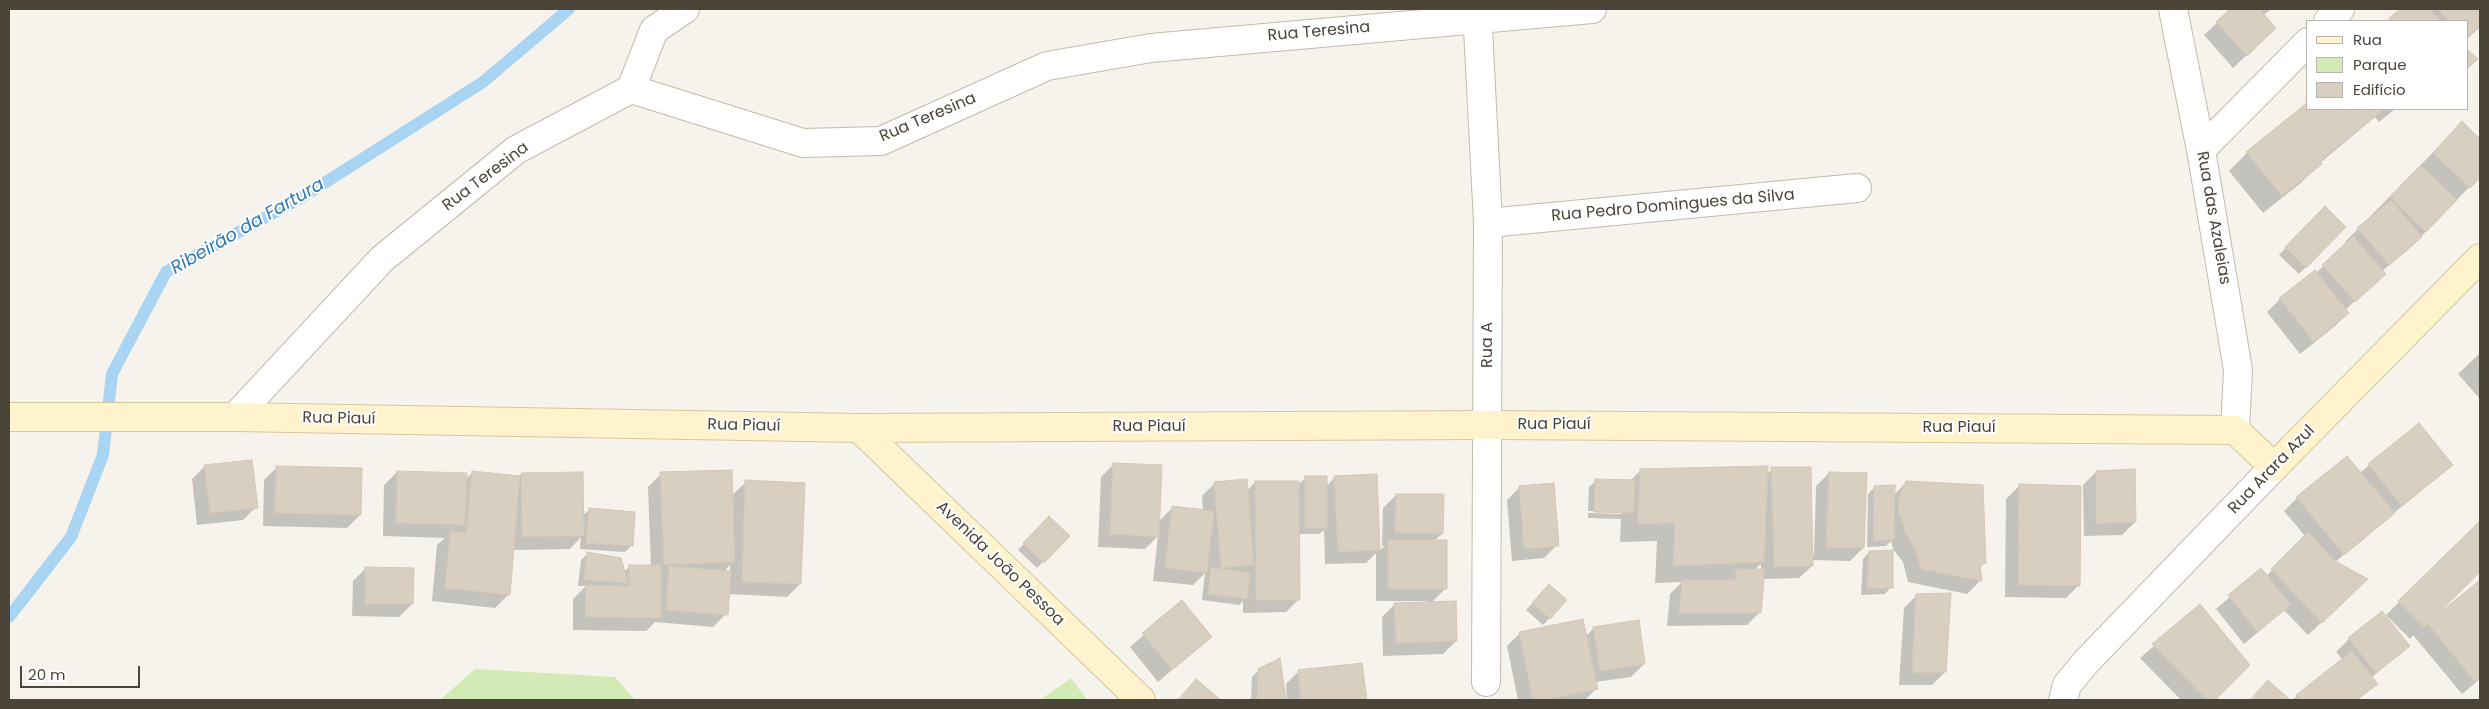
<!DOCTYPE html>
<html>
<head>
<meta charset="utf-8">
<style>
  body { margin:0 }
  #map { position:relative; width:2489px; height:709px; overflow:hidden; background:#f6f3ec; font-family:Poppins,sans-serif }
  canvas { display:block }
  .frame { position:absolute; inset:0; border:10px solid #4b4439; pointer-events:none }
  .legend { position:absolute; left:2306px; top:20px; width:162px; height:90px; box-sizing:border-box; background:#fff; border:1px solid #b7b4b0; margin:0; padding:6px 9px; list-style:none; font-size:15px; color:#4b4439 }
  .legend li { display:flex; align-items:center; gap:10px; height:25px }
  .legend b { width:25px; border:1px solid #b7b4b0 }
  .scale { position:absolute; left:20px; top:666px; width:120px; height:22px; box-sizing:border-box; border:2px solid #4b4439; border-top:0; padding-left:6px; font-size:15px; line-height:18px; white-space:nowrap; color:#4b4439; -webkit-text-stroke:4px #fff; paint-order:stroke }
</style>
</head>
<body>
<div id="map">
<canvas width="2489" height="709"></canvas>
<div class="frame"></div>
<ul class="legend">
<li><b style="height:6px;background:#fff3cd"></b>Rua</li>
<li><b style="height:14px;background:#d2eab5"></b>Parque</li>
<li><b style="height:14px;background:#d8cfc1"></b>Edifício</li>
</ul>
<div class="scale">20 m</div>
</div>
<script>
const ctx = document.querySelector('canvas').getContext('2d');
ctx.lineJoin = 'round';
function fill(path, color) {
  ctx.fillStyle = color;
  ctx.fill(path, 'evenodd');
}
function poly(rows) {
  const path = new Path2D();
  for (const r of rows) {
    path.moveTo(r[0], r[1]);
    for (let i = 2; i < r.length; i += 2) path.lineTo(r[i], r[i + 1]);
  }
  return path;
}
function trace(path, color, width, dash) {
  ctx.strokeStyle = color;
  ctx.lineWidth = width;
  ctx.lineCap = dash ? 'butt' : 'round';
  ctx.setLineDash(dash || []);
  ctx.stroke(path);
}
function write(font, color, halo, rows, align = 'center') {
  ctx.font = font + ' Poppins,sans-serif';
  ctx.lineWidth = 4;
  ctx.setLineDash([]);
  ctx.textBaseline = 'middle';
  ctx.strokeStyle = halo;
  ctx.fillStyle = color;
  for (const [text, x, y, turn = 0] of rows) {
    ctx.save();
    ctx.translate(x, y);
    ctx.rotate((+turn || 0) * Math.PI / 180);
    ctx.textAlign = isNaN(turn) ? turn : align;
    if (halo) ctx.strokeText(text, 0, 0);
    ctx.fillText(text, 0, 0);
    ctx.restore();
  }
}
const green = poly([
  [475,669,615,677,635,700,440,700],
  [1071,678,1087,700,1040,700]
]);
const shadow = poly([
  [2232,9,2272,9,2263,15,2262,41,2233,68,2204,35],
  [2402,9,2480,9,2480,27,2468,38,2468,21,2388,21],
  [2308,109,2395,109,2379,122,2375,117,2320,163,2302,182,2263,213,2229,171,2247,153],
  [2462,123,2480,141,2480,176,2408,250,2382,271,2371,286,2345,310,2348,313,2335,326,2300,354,2267,312,2280,299,2316,273,2347,244,2345,242],
  [2325,208,2344,227,2299,274,2279,255],
  [2480,353,2480,399,2458,374],
  [1114,464,1158,522,1173,507,1203,511,1202,496,1215,483,1247,491,1255,482,1298,485,1305,478,1326,487,1335,477,1376,475,1379,551,1385,546,1382,546,1383,508,1396,495,1442,534,1434,541,1446,588,1431,603,1456,641,1443,654,1383,656,1382,617,1395,604,1428,603,1428,601,1376,601,1376,553,1366,563,1325,564,1324,530,1319,534,1298,534,1299,599,1286,612,1243,613,1243,601,1239,605,1202,600,1205,573,1193,585,1153,581,1158,536,1145,549,1098,547,1101,477],
  [2369,465,2452,465,2335,562,2354,592,2308,635,2284,610,2244,644,2216,609,2261,570,2266,576,2306,537,2284,511,2297,498,2360,473],
  [205,466,256,507,243,520,197,525,192,479],
  [277,467,360,515,347,528,263,526,264,480],
  [1772,469,1812,555,1814,555,1816,486,1829,473,1863,548,1850,561,1812,560,1812,566,1799,578,1763,579,1760,612,1747,625,1667,626,1670,594,1682,582,1655,583,1657,541,1620,542,1621,519,1588,518,1588,513,1621,514,1621,512,1588,511,1589,487,1596,481,1630,481,1640,471,1767,474],
  [1761,564,1761,570,1754,570],
  [397,472,465,480,472,473,518,477,522,474,582,516,589,510,632,545,625,552,580,549,581,537,570,549,513,550,508,595,495,608,432,601,437,545,445,538,383,536,384,485],
  [2096,472,2135,522,2122,535,2084,536,2083,485],
  [661,474,731,496,746,482,800,584,787,597,728,594,726,614,713,627,655,622,646,631,573,630,573,599,586,586,578,586,581,560,587,554,624,572,630,566,651,566,648,487],
  [730,565,730,572,724,572],
  [1906,482,1985,563,1979,568,1980,581,1967,594,1908,582,1903,562,1893,549,1891,541,1886,546,1867,547,1868,494,1875,487,1894,495],
  [2019,486,2079,585,2066,598,2005,597,2006,499],
  [1520,487,1557,545,1544,558,1512,561,1507,500],
  [1049,518,1068,536,1037,568,1018,550],
  [2480,523,2480,570,2430,619,2431,621,2480,582,2480,679,2462,694,2413,635,2410,639,2386,615],
  [1869,552,1891,587,1885,594,1861,595,1863,559],
  [366,568,412,604,399,617,352,616,353,581],
  [1543,592,1566,601,1543,625,1526,610],
  [1917,595,1945,672,1932,685,1899,685,1904,608],
  [1182,602,1210,637,1158,682,1130,647],
  [2200,606,2248,665,2213,700,2181,700,2140,658],
  [1594,628,1644,664,1631,677,1595,682,1596,689,1585,700,1518,700,1507,646,1520,633,1586,636],
  [2349,639,2408,646,2371,678,2376,684,2358,700,2292,700,2343,660,2336,652],
  [1279,660,1285,700,1251,700,1252,677,1259,670],
  [1361,664,1365,700,1287,700,1286,684,1299,671]
]);
const stream = poly([
  [9,617,71,537,103,455,112,374,166,272,304,196,483,82,569,9]
]);
const building = poly([
  [2230,9,2259,9,2276,28,2247,56,2216,22,2230,9],
  [2400,9,2429,9,2440,21,2391,21,2389,18,2400,9],
  [2438,9,2480,9,2480,26,2468,37,2468,21,2448,21,2438,9],
  [2468,50,2478,59,2468,68,2468,50],
  [2308,102,2308,109,2383,110,2320,161,2322,164,2282,196,2246,152,2308,102],
  [2462,121,2480,139,2480,178,2470,188,2433,153,2462,121],
  [2421,165,2457,200,2426,232,2390,197,2421,165],
  [2391,200,2422,237,2389,265,2357,228,2391,200],
  [2325,206,2346,227,2306,268,2285,247,2325,206],
  [2353,236,2386,274,2355,302,2322,265,2353,236],
  [2315,270,2349,313,2314,342,2279,298,2315,270],
  [2419,423,2453,465,2402,506,2368,464,2419,423],
  [2347,456,2395,513,2344,555,2296,497,2347,456],
  [252,460,258,508,210,513,204,465,252,460],
  [1113,463,1162,465,1159,537,1110,534,1113,463],
  [276,466,362,468,361,515,275,513,276,466],
  [1768,466,1764,562,1673,566,1675,523,1637,524,1640,469,1768,466],
  [1771,467,1811,467,1813,566,1774,567,1771,467],
  [2135,469,2136,522,2096,524,2096,471,2135,469],
  [732,470,735,562,664,565,660,472,732,470],
  [397,471,467,473,465,525,396,523,397,471],
  [472,471,520,476,510,595,445,588,450,531,466,533,472,471],
  [583,472,584,536,522,537,521,473,583,472],
  [1829,472,1867,473,1864,548,1826,548,1829,472],
  [1377,474,1380,550,1338,552,1334,476,1377,474],
  [1305,476,1327,476,1327,528,1305,528,1305,476],
  [1247,479,1254,565,1221,568,1214,482,1247,479],
  [1595,479,1635,480,1634,513,1594,512,1595,479],
  [745,480,805,483,801,584,742,582,745,480],
  [1255,481,1299,481,1300,600,1256,600,1255,481],
  [1906,481,1983,485,1986,563,1980,565,1982,581,1921,569,1915,549,1906,535,1898,508,1901,491,1906,481],
  [1554,483,1559,546,1524,549,1519,486,1554,483],
  [2019,484,2081,486,2080,586,2018,585,2019,484],
  [1895,485,1894,540,1873,541,1874,486,1895,485],
  [1396,494,1444,494,1443,534,1395,533,1396,494],
  [1172,506,1214,511,1207,573,1165,568,1172,506],
  [589,508,635,512,633,546,586,543,589,508],
  [1049,516,1070,536,1044,563,1023,543,1049,516],
  [2480,521,2480,572,2424,627,2398,601,2480,521],
  [2308,532,2335,561,2368,579,2322,623,2271,569,2308,532],
  [1388,540,1447,540,1447,589,1388,589,1388,540],
  [1893,550,1893,588,1867,589,1869,551,1893,550],
  [587,552,621,558,628,583,584,580,587,552],
  [629,565,661,565,661,618,585,617,586,585,629,586,629,565],
  [669,566,731,571,728,615,666,610,669,566],
  [365,567,414,568,413,604,365,604,365,567],
  [1211,567,1250,573,1247,599,1208,594,1211,567],
  [2261,568,2291,605,2257,632,2228,595,2261,568],
  [1736,569,1765,569,1761,613,1679,613,1682,580,1735,580,1736,569],
  [2480,580,2480,678,2475,682,2427,623,2480,580],
  [1549,584,1567,600,1550,619,1532,603,1549,584],
  [1951,593,1946,672,1912,673,1916,594,1951,593],
  [1182,600,1212,637,1172,670,1142,633,1182,600],
  [1456,601,1457,641,1396,643,1394,603,1456,601],
  [2200,604,2250,665,2215,700,2207,700,2152,644,2200,604],
  [2382,611,2410,646,2376,673,2348,638,2382,611],
  [1583,619,1598,689,1544,700,1533,700,1519,632,1583,619],
  [1639,620,1645,664,1600,671,1593,627,1639,620],
  [2352,651,2378,684,2356,700,2300,700,2296,695,2352,651],
  [1280,658,1286,700,1257,700,1258,669,1280,658],
  [1362,663,1367,700,1301,700,1298,670,1362,663],
  [1196,679,1221,700,1178,700,1196,679],
  [2268,680,2290,700,2250,700,2268,680]
]);
const street = poly([
  [1477,9,1488,223,1486,682],
  [2173,9,2201,150,2238,370,2235,430],
  [2328,21,2340,9],
  [631,89,654,30,685,9],
  [2201,150,2308,42],
  [1488,223,1857,188],
  [235,417,382,259,516,150,631,89,803,143,881,141,1047,66,1151,48,1592,9],
  [2063,700,2067,685,2086,662,2274,467]
]);
const secondary = poly([
  [9,417,235,417,859,428,1488,425,2235,430,2274,467,2480,258],
  [859,428,1141,700]
]);
const streetNames = [
  ["Rua Teresina",1319,32,-5],
  ["Rua Teresina",928,118,-23],
  ["Rua Teresina",486,177,-37],
  ["Rua Pedro Domingues da Silva",1673,206,-5],
  ["Rua das Azaleias",2213,218,80],
  ["Rua A",1488,345,-90],
  ["Rua Piauí",339,419,1],
  ["Rua Piauí",1554,425],
  ["Rua Piauí",744,426,1],
  ["Rua Piauí",1149,427],
  ["Rua Piauí",1959,428],
  ["Rua Arara Azul",2272,470,-46],
  ["Avenida João Pessoa",1000,564,44]
];
const waterNames = [
  ["Ribeirão da Fartura",248,227,-30]
];
fill(green, '#d2eab5');
fill(shadow, '#0003');
trace(stream, '#a9d4f2', 12);
fill(building, '#d8cfc1');
trace(building, '#d3c7b4', 1);
trace(street, '#c2bbae', 30);
trace(secondary, '#d6c79b', 30);
trace(street, '#fff', 28);
trace(secondary, '#fff3cd', 28);
write('16px', '#4b4439', '#fff', streetNames);
write('italic 18px', '#2e7ab2', '#fff', waterNames);
</script>
</body>
</html>
